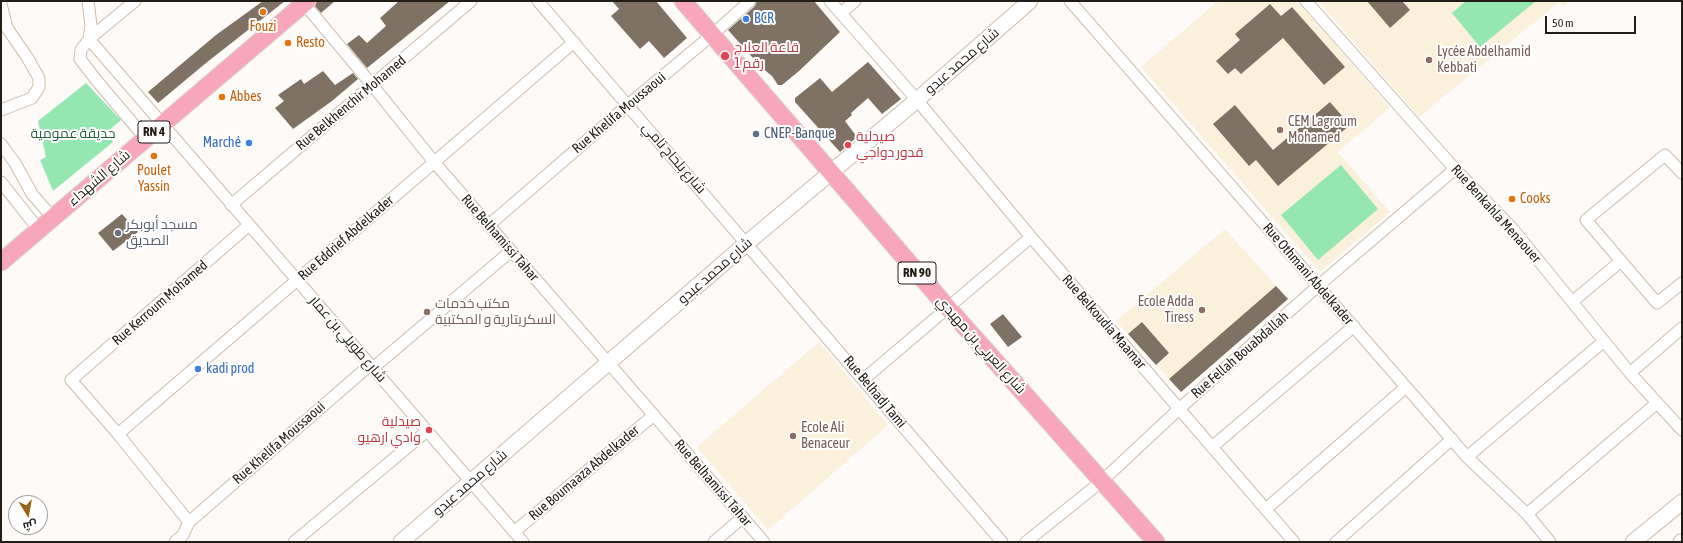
<!DOCTYPE html>
<html>
<head>
<meta charset="utf-8">
<style>
  body { margin:0 }
  #map { position:relative; width:1683px; height:543px; overflow:hidden; background:#fdfaf7; font-family:"Asap Condensed",Cairo,sans-serif }
  canvas { display:block }
  .frame { position:absolute; inset:0; border:2px solid #221d17; pointer-events:none }
  .north { position:absolute; left:8px; top:495px; width:40px; height:40px; box-sizing:border-box; background:#fff; border:1px solid #a7a5a2; border-radius:50%; rotate:169deg; font-size:11px; font-weight:700; line-height:16px; text-align:center; color:#221d17 }
  .north::after { content:''; display:block; margin:auto; width:14px; height:18px; background:#966317; clip-path:polygon(50% 0,100% 100%,50% 72%,0 100%) }
  .scale { position:absolute; left:1545px; top:16px; width:91px; height:18px; box-sizing:border-box; border:2px solid #221d17; border-top:0; padding-left:5px; font-size:12px; line-height:14px; white-space:nowrap; color:#221d17; -webkit-text-stroke:3px #fff; paint-order:stroke }
</style>
</head>
<body>
<div id="map">
<canvas width="1683" height="543"></canvas>
<div class="frame"></div>
<div class="north">ش</div>
<div class="scale">50 m</div>
</div>
<script>
const ctx = document.querySelector('canvas').getContext('2d');
ctx.lineJoin = 'round';
function fill(path, color) {
  ctx.fillStyle = color;
  ctx.fill(path, 'evenodd');
}
function poly(rows) {
  const path = new Path2D();
  for (const r of rows) {
    path.moveTo(r[0], r[1]);
    for (let i = 2; i < r.length; i += 2) path.lineTo(r[i], r[i + 1]);
  }
  return path;
}
function trace(path, color, width, dash) {
  ctx.strokeStyle = color;
  ctx.lineWidth = width;
  ctx.lineCap = dash ? 'butt' : 'round';
  ctx.setLineDash(dash || []);
  ctx.stroke(path);
}
function write(font, color, halo, rows, align = 'center') {
  ctx.font = font + ' "Asap Condensed",Cairo,sans-serif';
  ctx.lineWidth = 4;
  ctx.setLineDash([]);
  ctx.textBaseline = 'middle';
  ctx.strokeStyle = halo;
  ctx.fillStyle = color;
  for (const [text, x, y, turn = 0] of rows) {
    ctx.save();
    ctx.translate(x, y);
    ctx.rotate((+turn || 0) * Math.PI / 180);
    ctx.textAlign = isNaN(turn) ? turn : align;
    if (halo) ctx.strokeText(text, 0, 0);
    ctx.fillText(text, 0, 0);
    ctx.restore();
  }
}
const education = poly([
  [1218,1,1297,1,1390,107,1338,152,1390,212,1320,272,1141,67],
  [1318,1,1570,1,1563,7,1559,2,1419,117],
  [1225,229,1288,299,1181,392,1116,321],
  [819,342,888,425,768,530,697,447]
]);
const green = poly([
  [1466,1,1536,1,1480,47,1452,13],
  [86,83,121,120,106,133,113,142,53,191,40,160,46,157,38,121],
  [1341,165,1378,209,1318,260,1281,215]
]);
const building = poly([
  [263,1,285,1,206,63,158,103,148,92,216,35],
  [317,1,335,1,321,13,315,6],
  [399,1,450,1,367,68,347,44,359,35,367,43,386,26,380,18],
  [612,1,656,1,687,38,664,58,649,41,640,49,611,16,619,9],
  [757,1,814,1,840,32,799,71,782,85,778,85,772,76,761,67,728,30,755,6],
  [1367,1,1402,1,1410,10,1390,28],
  [1270,4,1281,16,1292,7,1345,67,1324,85,1283,38,1241,74,1235,68,1228,74,1216,61,1240,40,1235,34],
  [868,62,901,99,882,114,868,98,851,113,852,115,845,121,857,137,840,152,795,102,795,98,820,78,832,92],
  [323,71,335,85,353,73,358,79,332,101,293,129,275,108,284,101,278,95,301,79,304,84],
  [1330,102,1350,125,1278,186,1256,160,1249,166,1213,124,1235,105,1273,150],
  [122,214,138,232,113,251,98,233],
  [1276,286,1288,299,1181,392,1169,379],
  [1003,314,1022,337,1008,347,990,324],
  [1142,322,1169,353,1156,365,1128,334]
]);
const street = poly([
  [88,1,91,25,89,39,81,50,80,59,97,81,146,139],
  [302,1,373,86,434,162,764,542],
  [538,1,1002,542],
  [830,1,917,100,1031,237,1294,542],
  [1070,1,1467,457,1527,514,1550,542],
  [1306,1,1455,169,1512,228,1630,373,1682,430],
  [1,4,7,28,27,57,39,78,39,87,32,98,1,110],
  [841,13,855,1],
  [89,39,523,542],
  [89,39,135,1],
  [1,144,15,163,32,194,53,218],
  [1682,173,1665,155,1586,220,1657,303,1682,283],
  [1,182,39,230],
  [231,205,471,1],
  [489,225,628,105,712,35,750,1],
  [1572,302,1621,261],
  [373,368,511,251],
  [1630,373,1682,328],
  [864,379,1031,237],
  [118,434,574,42],
  [1212,447,1354,326],
  [1467,457,1604,341],
  [1266,509,1406,387],
  [1527,514,1657,403],
  [189,522,118,434,71,380,249,225],
  [514,532,654,415],
  [175,542,183,535,189,522,370,365],
  [294,542,427,431],
  [714,542,743,517],
  [1026,542,1102,481,1179,409,1318,286,1455,169],
  [1336,542,1452,439]
]);
const secondary = poly([
  [401,542,747,243,917,100,1030,1],
  [1633,542,1682,502],
  [1681,542,1682,542]
]);
const primary = poly([
  [683,1,948,308,1156,542],
  [1,262,307,1]
]);
const markers = [
  [263,12,4,"#e8710a"],
  [746,19,4,"#3f7fe0"],
  [288,43,4,"#e8710a"],
  [725,56,5,"#e0444e"],
  [1429,60,4,"#8d6e63"],
  [222,97,4,"#e8710a"],
  [1280,130,4,"#8d6e63"],
  [756,134,4,"#5c6f8a"],
  [249,143,4,"#3f7fe0"],
  [848,145,4,"#e0444e"],
  [154,156,4,"#e8710a"],
  [1512,199,4,"#e8710a"],
  [118,233,4,"#6b7280"],
  [1202,310,4,"#8d6e63"],
  [427,312,4,"#8d6e63"],
  [198,369,4,"#3f7fe0"],
  [429,430,4,"#e0444e"],
  [793,436,4,"#8d6e63"]
];
const shields = [
  [154,132,32],
  [917,273,38]
];
const shieldNames = [
  ["RN 4",154,132],
  ["RN 90",917,273]
];
const shopNames = [
  ["BCR",754,19],
  ["Marché",241,143,"right"],
  ["kadi prod",206,369]
];
const foodNames = [
  ["Fouzi",263,27,"center"],
  ["Resto",296,43],
  ["Abbes",230,97],
  ["Poulet",154,171,"center"],
  ["Yassin",154,187,"center"],
  ["Cooks",1520,199]
];
const healthNames = [
  ["قاعة العلاج",734,48],
  ["رقم 1",734,64],
  ["صيدلية",856,137],
  ["قدور دواجي",856,153],
  ["صيدلية",421,422,"right"],
  ["وادي ارهيو",421,438,"right"]
];
const educationNames = [
  ["Lycée Abdelhamid",1437,52],
  ["Kebbati",1437,68],
  ["CEM Lagroum",1288,122],
  ["Mohamed",1288,138],
  ["Ecole Adda",1194,302,"right"],
  ["Tiress",1194,318,"right"],
  ["مكتب خدمات",435,304],
  ["السكريتارية و المكتبية",435,320],
  ["Ecole Ali",801,428],
  ["Benaceur",801,444]
];
const streetNames = [
  ["شارع محمد عبدو",962,61,-41],
  ["Rue Belkhenchir Mohamed",351,103,-40],
  ["Rue Khelifa Moussaoui",619,113,-40],
  ["شارع بلحاج تامي",674,158,49],
  ["شارع الشهداء",99,178,-41],
  ["Rue Benkahla Menaouer",1496,214,48],
  ["Rue Eddrief Abdelkader",346,238,-41],
  ["Rue Belhamissi Tahar",500,238,49],
  ["شارع محمد عبدو",715,271,-41],
  ["Rue Othmani Abdelkader",1308,274,49],
  ["Rue Kerroum Mohamed",160,303,-41],
  ["Rue Belkoudia Maamar",1104,322,49],
  ["شارع طويلي بن عمار",348,339,49],
  ["شارع العربي بن مهيدي",981,345,48],
  ["Rue Fellah Bouabdallah",1240,355,-41],
  ["Rue Belhadj Tami",875,392,50],
  ["Rue Khelifa Moussaoui",279,443,-41],
  ["Rue Boumaaza Abdelkader",584,473,-40],
  ["شارع محمد عبدو",470,483,-41],
  ["Rue Belhamissi Tahar",713,483,49]
];
const parkNames = [
  ["حديقة عمومية",73,134]
];
const serviceNames = [
  ["CNEP-Banque",764,134]
];
const worshipNames = [
  ["مسجد أبوبكر",126,225],
  ["الصديق",126,241]
];
fill(education, '#fbf0db');
fill(green, '#94e7b0');
fill(building, '#7f7264');
trace(street, '#cbbdad', 13);
trace(secondary, '#cbbdad', 17);
trace(primary, '#d7d6d5', 19);
trace(street, '#fff', 11);
trace(secondary, '#fff', 15);
trace(primary, '#f8a6ba', 17);
for (const [x, y, r, color] of markers) {
  const dot = new Path2D();
  dot.arc(x, y, r, 0, 2 * Math.PI);
  ctx.fillStyle = color;
  ctx.fill(dot);
  trace(dot, '#fff', 1.5);
}
for (const [x, y, w] of shields) {
  const box = new Path2D();
  box.roundRect(x - w / 2, y - 11, w, 22, 3);
  ctx.fillStyle = '#fff';
  ctx.fill(box);
  trace(box, '#221d17', 1);
}
write('bold 13px', '#221d17', null, shieldNames);
write('14px', '#366cbe', '#fff', shopNames, 'left');
write('14px', '#c56008', '#fff', foodNames, 'left');
write('14px', '#be3a42', '#fff', healthNames, 'left');
write('14px', '#785e54', '#fff', educationNames, 'left');
write('14px', '#221d17', '#fff', streetNames);
write('14px', '#25623e', '#fff', parkNames);
write('14px', '#4e5e75', '#fff', serviceNames, 'left');
write('14px', '#5b616d', '#fff', worshipNames, 'left');
</script>
</body>
</html>
